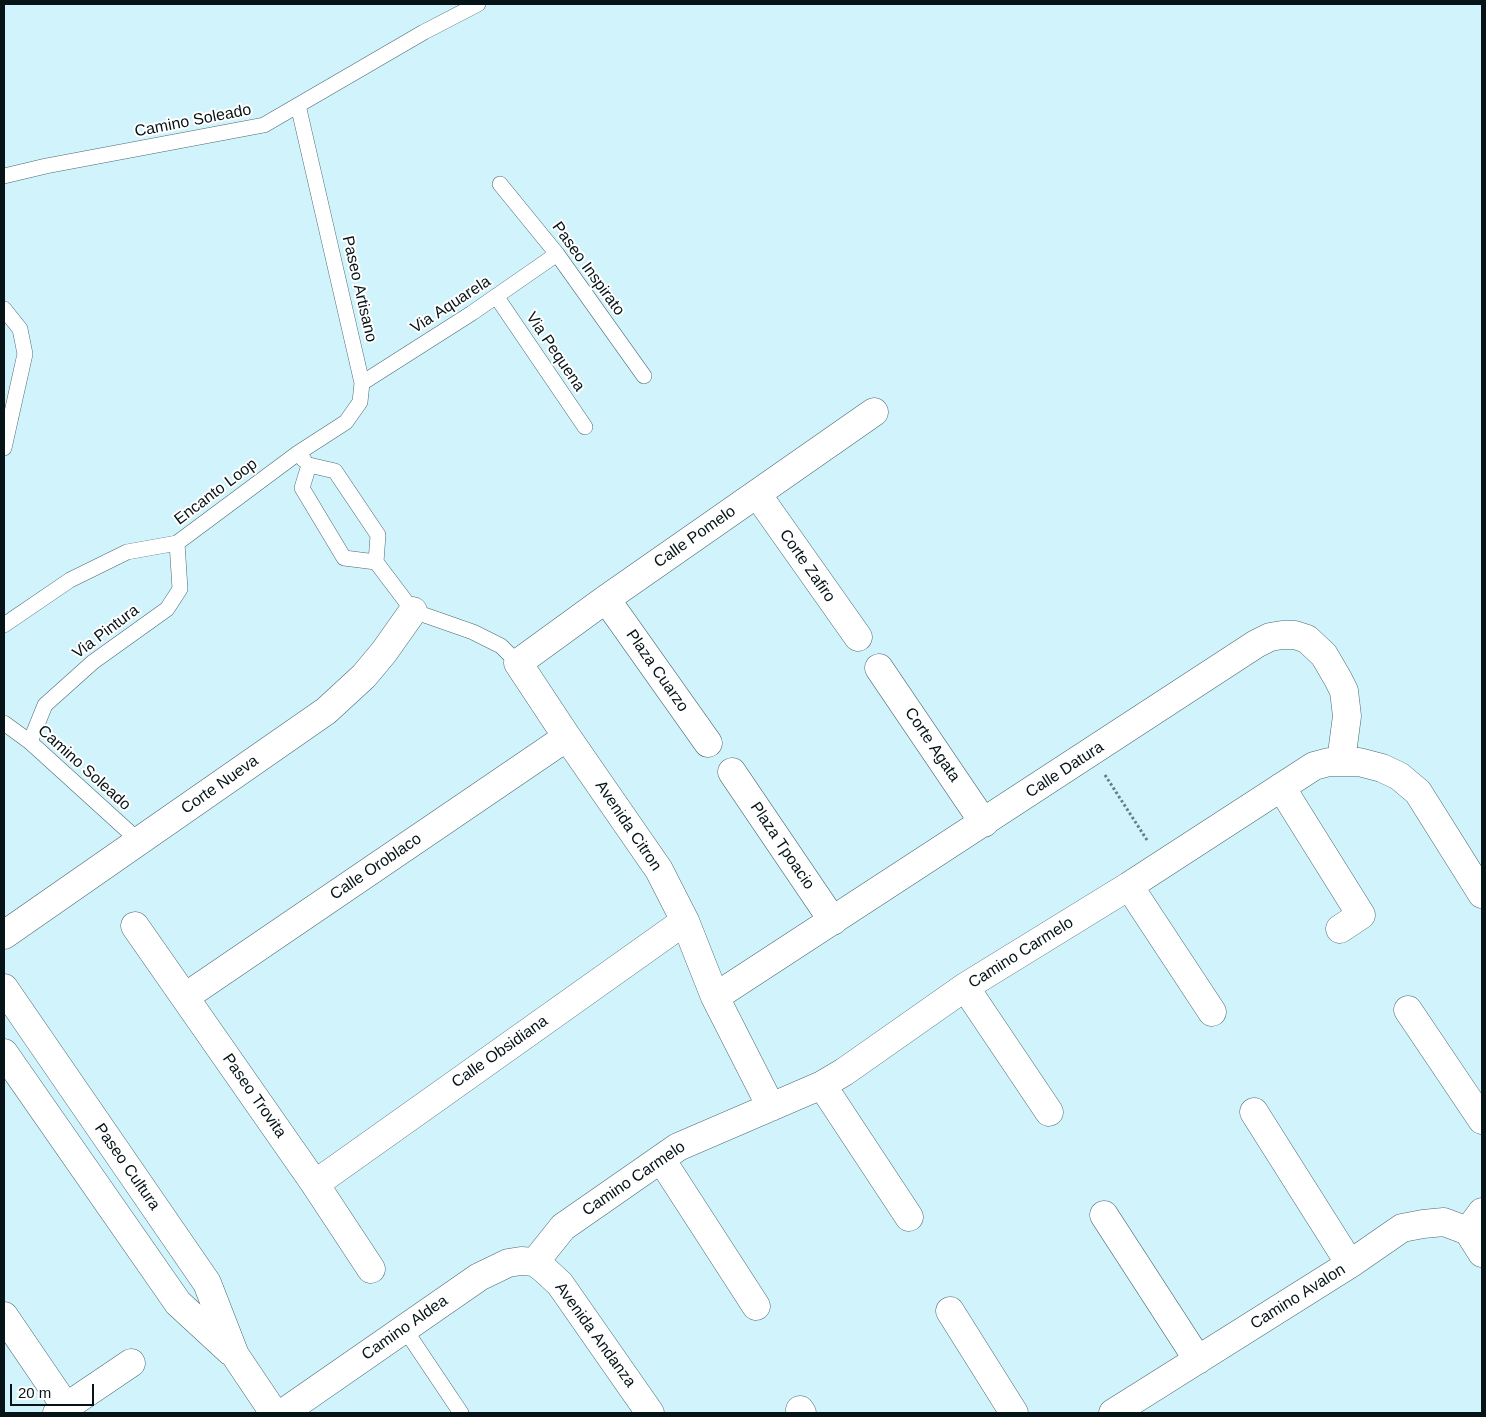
<!DOCTYPE html>
<html>
<head>
<meta charset="utf-8">
<style>
  body { margin:0 }
  #map { position:relative; width:1486px; height:1417px; overflow:hidden; background:#d0f3fc; font-family:Helvetica,sans-serif }
  canvas { display:block }
  .frame { position:absolute; inset:0; border:5px solid #071417; pointer-events:none }
  .scale { position:absolute; left:10px; top:1384px; width:84px; height:22px; box-sizing:border-box; border:2px solid #071417; border-top:0; padding-left:6px; font-size:15px; line-height:18px; white-space:nowrap; color:#071417; -webkit-text-stroke:4px #fff; paint-order:stroke }
</style>
</head>
<body>
<div id="map">
<canvas width="1486" height="1417"></canvas>
<div class="frame"></div>
<div class="scale">20 m</div>
</div>
<script>
const ctx = document.querySelector('canvas').getContext('2d');
ctx.lineJoin = 'round';
function poly(rows) {
  const path = new Path2D();
  for (const r of rows) {
    path.moveTo(r[0], r[1]);
    for (let i = 2; i < r.length; i += 2) path.lineTo(r[i], r[i + 1]);
  }
  return path;
}
function trace(path, color, width, dash) {
  ctx.strokeStyle = color;
  ctx.lineWidth = width;
  ctx.lineCap = dash ? 'butt' : 'round';
  ctx.setLineDash(dash || []);
  ctx.stroke(path);
}
function write(font, color, halo, rows, align = 'center') {
  ctx.font = font + ' Helvetica,sans-serif';
  ctx.lineWidth = 4;
  ctx.setLineDash([]);
  ctx.textBaseline = 'middle';
  ctx.strokeStyle = halo;
  ctx.fillStyle = color;
  for (const [text, x, y, turn = 0] of rows) {
    ctx.save();
    ctx.translate(x, y);
    ctx.rotate((+turn || 0) * Math.PI / 180);
    ctx.textAlign = isNaN(turn) ? turn : align;
    if (halo) ctx.strokeText(text, 0, 0);
    ctx.fillText(text, 0, 0);
    ctx.restore();
  }
}
const path = poly([
  [1105,775,1147,840]
]);
const lane = poly([
  [298,105,362,383,360,402,346,422,298,453],
  [4,176,46,166,264,125,424,32,478,4],
  [500,184,557,254,644,376],
  [496,296,585,427],
  [4,309,20,329,25,354,4,448],
  [362,383,472,313,557,254],
  [376,562,344,558,302,488,309,465,335,471,378,535,376,562,413,611,473,632,501,646,518,663],
  [4,625,70,580,127,552,177,543,298,453,304,460],
  [4,723,30,742,139,841],
  [30,742,45,705,93,662,167,609,180,589,177,543],
  [404,1328,461,1413]
]);
const street = poly([
  [757,494,858,637],
  [606,599,708,743],
  [879,668,984,823],
  [732,772,833,921],
  [1281,787,1361,915,1340,929],
  [1129,886,1212,1012],
  [135,926,315,1184,371,1269],
  [4,935,326,711,364,676,384,652,413,611],
  [965,987,1049,1112],
  [4,988,207,1283,235,1355,274,1413],
  [185,997,567,737],
  [715,997,1256,644,1270,637,1282,635,1295,635,1307,639,1324,655,1338,679,1344,691,1347,716,1341,761],
  [1408,1010,1482,1120],
  [4,1053,178,1303,230,1351],
  [822,1085,909,1217],
  [771,1107,715,997,685,921,659,870,567,737,518,663,606,599,874,412],
  [1254,1112,1350,1264],
  [661,1159,756,1306],
  [315,1184,685,921],
  [1104,1215,1198,1360],
  [1468,1231,1482,1212],
  [535,1262,563,1227,678,1147,822,1085,844,1072,965,987,1129,886,1314,766,1329,762,1359,762,1382,768,1399,776,1418,792,1482,894],
  [950,1311,1014,1413],
  [4,1316,66,1407],
  [800,1410,802,1413],
  [57,1413,131,1363],
  [283,1413,479,1277,508,1263,521,1261,535,1262,545,1270,560,1284,650,1413],
  [1113,1413,1350,1264,1402,1228,1423,1224,1444,1222,1468,1231,1482,1253]
]);
const streetNames = [
  ["Camino Soleado",193,121,-11],
  ["Paseo Inspirato",588,269,54],
  ["Paseo Artisano",359,289,77],
  ["Via Aquarela",451,305,-33],
  ["Via Pequena",555,352,56],
  ["Encanto Loop",216,492,-37],
  ["Calle Pomelo",695,537,-35],
  ["Corte Zafiro",807,566,55],
  ["Via Pintura",106,632,-37],
  ["Plaza Cuarzo",657,671,55],
  ["Corte Agata",932,745,56],
  ["Camino Soleado",84,768,42],
  ["Calle Datura",1065,770,-33],
  ["Corte Nueva",220,785,-35],
  ["Avenida Citron",628,826,56],
  ["Plaza Tpoacio",782,846,56],
  ["Calle Oroblaco",376,867,-34],
  ["Camino Carmelo",1021,953,-32],
  ["Calle Obsidiana",500,1052,-35],
  ["Paseo Trovita",254,1096,55],
  ["Paseo Cultura",127,1167,55],
  ["Camino Carmelo",634,1179,-34],
  ["Camino Avalon",1298,1297,-32],
  ["Camino Aldea",405,1328,-35],
  ["Avenida Andanza",595,1335,54]
];
trace(lane, '#4a6971', 16);
trace(street, '#4a6971', 29);
trace(path, '#657d82', 3, [2.5, 2.5]);
trace(lane, '#fff', 15);
trace(street, '#fff', 28);
write('16px', '#071417', '#fff', streetNames);
</script>
</body>
</html>
